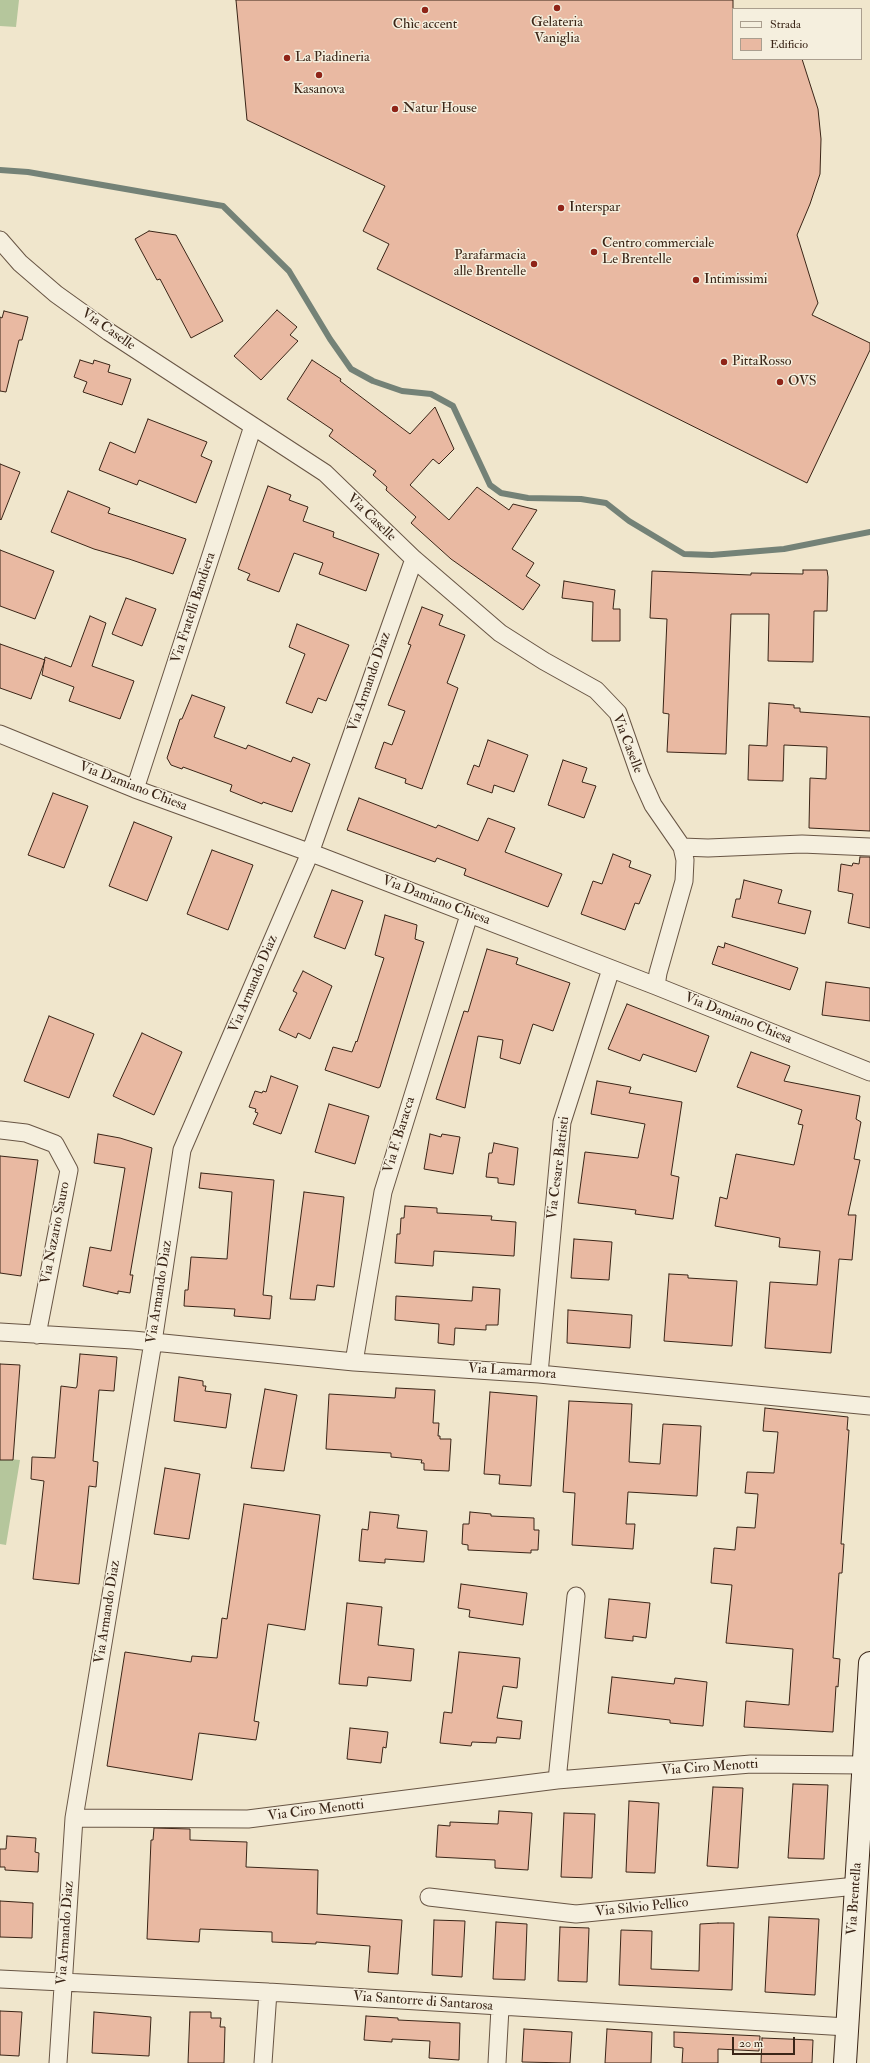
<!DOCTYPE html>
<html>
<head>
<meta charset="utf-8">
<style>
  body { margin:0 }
  #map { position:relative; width:870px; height:2063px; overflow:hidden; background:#f0e6cc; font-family:"IM FELL Double Pica",serif }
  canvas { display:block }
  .legend { position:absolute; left:732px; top:8px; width:130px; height:52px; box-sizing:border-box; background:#f5efde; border:1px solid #aa9e8e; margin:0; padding:5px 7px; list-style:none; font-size:12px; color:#3a2517 }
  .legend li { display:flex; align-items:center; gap:8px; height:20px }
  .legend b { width:20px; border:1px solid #aa9e8e }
  .scale { position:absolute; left:732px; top:2037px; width:63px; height:18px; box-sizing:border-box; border:2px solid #3a2517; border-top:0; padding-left:5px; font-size:12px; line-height:14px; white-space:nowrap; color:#3a2517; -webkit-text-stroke:3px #f5efde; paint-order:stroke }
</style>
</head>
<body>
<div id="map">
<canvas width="870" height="2063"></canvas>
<ul class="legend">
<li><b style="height:5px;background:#f5efde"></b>Strada</li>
<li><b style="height:11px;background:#e9b9a2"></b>Edificio</li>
</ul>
<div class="scale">20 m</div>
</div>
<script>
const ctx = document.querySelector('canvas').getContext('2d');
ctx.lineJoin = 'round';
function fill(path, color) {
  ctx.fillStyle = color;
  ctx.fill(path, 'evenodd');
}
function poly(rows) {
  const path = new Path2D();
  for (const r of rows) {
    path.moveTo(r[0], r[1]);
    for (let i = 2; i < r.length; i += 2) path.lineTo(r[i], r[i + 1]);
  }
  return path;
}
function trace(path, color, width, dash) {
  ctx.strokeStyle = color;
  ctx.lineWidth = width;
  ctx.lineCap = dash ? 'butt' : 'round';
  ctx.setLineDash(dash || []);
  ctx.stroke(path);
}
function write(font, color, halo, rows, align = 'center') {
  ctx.font = font + ' "IM FELL Double Pica",serif';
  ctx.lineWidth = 3;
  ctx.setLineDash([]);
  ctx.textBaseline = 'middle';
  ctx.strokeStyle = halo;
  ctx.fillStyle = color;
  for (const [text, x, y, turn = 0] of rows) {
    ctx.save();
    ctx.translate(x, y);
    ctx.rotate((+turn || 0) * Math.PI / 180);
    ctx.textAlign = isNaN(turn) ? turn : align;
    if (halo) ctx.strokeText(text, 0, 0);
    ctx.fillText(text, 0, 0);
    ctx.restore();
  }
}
const green = poly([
  [0,0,19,0,16,27,0,26],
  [0,1458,20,1460,6,1545,0,1544]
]);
const stream = poly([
  [0,170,28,172,223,206,289,271,330,339,351,369,373,381,402,391,431,394,453,406,490,485,501,493,528,498,581,499,606,503,629,521,684,554,712,555,784,549,870,532]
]);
const building = poly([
  [236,0,733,0,733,59,802,59,818,109,821,139,820,174,810,204,797,235,818,303,812,315,870,343,870,350,807,483,377,269,389,244,363,231,385,186,247,120,236,0],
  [149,231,176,235,223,321,191,338,160,279,157,280,135,239,149,231],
  [277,310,297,327,290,335,298,341,261,380,234,356,277,310],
  [4,311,28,317,22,340,19,340,6,392,0,391,0,317,2,318,4,311],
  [80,360,93,364,94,360,110,365,108,372,131,379,122,405,83,392,87,382,74,377,80,360],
  [312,360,341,379,340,381,410,434,435,407,454,449,439,464,433,459,410,485,449,520,477,487,509,510,513,504,537,510,512,549,534,563,526,576,540,585,523,610,451,559,411,523,416,517,386,490,387,487,373,475,376,471,329,436,333,430,287,399,312,360],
  [148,419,207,442,201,456,212,461,196,503,139,480,137,485,99,470,110,442,135,453,148,419],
  [0,464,20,472,1,520,0,519,0,464],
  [268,486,291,495,289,500,308,507,303,521,334,532,333,537,379,554,366,591,319,574,323,563,294,553,279,592,247,580,250,574,238,569,268,486],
  [68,491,110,508,108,513,186,539,173,574,129,559,94,549,51,532,68,491],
  [0,550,54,571,35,619,0,606,0,550],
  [803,570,827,570,828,577,827,611,814,611,813,662,768,661,769,614,731,614,726,754,667,752,669,714,663,713,667,619,650,618,652,571,751,575,751,573,803,574,803,570],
  [564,581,615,590,613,609,620,609,620,641,592,641,593,602,562,598,564,581],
  [126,598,156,609,142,646,112,634,126,598],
  [422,607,443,615,439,625,465,635,447,683,458,688,422,789,405,783,406,779,375,768,384,742,392,745,405,711,388,705,411,645,408,644,422,607],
  [90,616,106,623,92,666,134,681,120,719,69,701,74,687,42,675,45,657,71,667,90,616],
  [297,624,349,645,326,701,318,698,312,713,286,703,305,654,289,647,297,624],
  [0,644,45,660,31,699,0,688,0,644],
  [192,695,225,707,214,737,246,749,248,745,291,762,293,757,310,764,292,812,263,802,262,804,230,791,232,785,183,767,182,769,171,765,167,758,180,719,182,719,192,695],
  [769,703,794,705,794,708,800,708,800,712,870,717,870,831,809,828,810,778,826,779,827,747,784,745,783,781,748,780,749,745,767,746,769,703],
  [488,740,528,755,514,792,494,785,492,793,467,784,474,765,479,767,488,740],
  [563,760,587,768,582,782,596,786,584,818,548,805,563,760],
  [53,793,88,806,64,868,28,855,53,793],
  [359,798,436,828,438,825,478,841,488,818,515,828,505,852,562,874,548,907,464,875,466,869,437,858,435,862,347,830,359,798],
  [134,822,172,837,147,901,109,886,134,822],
  [212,850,253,865,228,930,187,914,212,850],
  [613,854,631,861,629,867,651,875,639,904,635,903,625,930,581,914,593,881,602,884,613,854],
  [860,857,870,857,870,928,848,923,853,894,838,891,841,864,852,866,853,863,859,864,860,857],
  [744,880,782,890,778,903,811,911,805,934,732,917,736,899,740,899,744,880],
  [332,890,363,901,345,949,314,937,332,890],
  [385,915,417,925,415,939,424,942,380,1087,378,1088,325,1070,333,1047,352,1052,356,1041,357,1042,384,958,375,955,385,915],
  [725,943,798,968,790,990,712,964,718,946,724,948,725,943],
  [487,949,518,958,516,964,570,983,553,1031,533,1024,520,1064,500,1058,503,1040,478,1036,465,1108,436,1099,464,1011,468,1012,487,949],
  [303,971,332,986,310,1039,298,1033,296,1038,279,1030,297,993,293,991,303,971],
  [826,982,870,988,870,1021,822,1015,826,982],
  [627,1004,709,1036,696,1072,643,1054,640,1061,608,1049,627,1004],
  [49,1016,94,1034,69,1098,24,1081,49,1016],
  [142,1033,182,1052,154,1115,113,1096,142,1033],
  [751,1052,790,1066,784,1081,860,1096,856,1119,861,1122,854,1159,860,1160,848,1215,856,1215,852,1260,839,1259,831,1353,765,1348,770,1282,817,1285,820,1251,779,1247,780,1238,715,1226,720,1197,727,1199,736,1154,794,1165,803,1125,798,1124,802,1110,737,1087,751,1052],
  [271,1076,298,1086,281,1134,253,1124,258,1113,255,1112,256,1109,249,1107,255,1091,262,1093,263,1091,266,1092,271,1076],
  [597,1081,631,1087,629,1093,682,1102,671,1175,679,1177,673,1219,635,1214,636,1210,578,1203,585,1152,638,1158,645,1124,591,1114,597,1081],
  [329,1104,369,1116,355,1164,315,1152,329,1104],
  [98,1134,120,1138,152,1148,130,1275,133,1275,130,1293,118,1291,118,1294,83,1286,90,1247,111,1251,125,1168,94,1163,98,1134],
  [430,1134,441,1137,442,1134,460,1137,453,1174,424,1169,430,1134],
  [494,1143,518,1148,514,1185,498,1183,498,1178,486,1177,489,1153,492,1153,494,1143],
  [0,1156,38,1160,21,1276,0,1273,0,1156],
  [201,1173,274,1180,263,1295,272,1296,270,1319,234,1316,235,1309,184,1306,185,1290,188,1290,191,1257,227,1259,232,1192,199,1188,201,1173],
  [304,1192,344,1197,334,1287,317,1285,315,1300,290,1299,304,1192],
  [405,1206,437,1208,437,1213,492,1216,491,1220,516,1222,514,1256,434,1251,433,1266,395,1263,397,1234,400,1234,401,1218,404,1218,405,1206],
  [574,1239,612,1242,609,1280,571,1278,574,1239],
  [669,1274,688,1275,688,1278,737,1281,732,1346,664,1341,669,1274],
  [473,1287,500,1289,498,1325,486,1325,486,1330,455,1328,454,1345,438,1343,439,1324,395,1320,396,1296,472,1301,473,1287],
  [568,1310,632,1315,630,1348,567,1343,568,1310],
  [80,1354,117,1357,114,1391,99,1390,93,1461,98,1462,96,1487,89,1486,79,1584,33,1579,44,1481,31,1479,32,1457,55,1458,61,1386,76,1388,77,1386,80,1354],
  [0,1364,20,1365,13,1460,0,1460,0,1364],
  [179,1377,203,1381,203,1386,206,1386,205,1391,231,1394,226,1428,174,1421,179,1377],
  [396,1388,435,1390,433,1423,439,1423,438,1436,440,1436,440,1439,451,1439,449,1471,424,1470,424,1463,421,1463,422,1460,391,1457,391,1453,326,1449,329,1394,395,1398,396,1388],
  [265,1389,297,1395,284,1471,251,1468,265,1389],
  [490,1392,537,1396,531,1486,499,1484,500,1475,484,1474,490,1392],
  [569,1401,632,1404,629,1462,660,1464,663,1424,701,1426,697,1496,628,1492,626,1524,635,1524,633,1549,572,1545,575,1493,563,1492,569,1401],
  [765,1408,848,1417,847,1430,849,1430,841,1544,844,1544,842,1573,839,1573,833,1658,840,1659,838,1687,836,1686,833,1732,744,1727,746,1701,789,1705,793,1649,726,1643,732,1585,711,1583,714,1548,735,1550,737,1527,755,1528,758,1494,745,1493,747,1472,774,1473,778,1432,763,1431,765,1408],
  [165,1468,200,1474,189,1539,154,1534,165,1468],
  [244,1504,320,1515,305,1630,268,1624,254,1721,259,1722,256,1740,199,1733,192,1780,107,1766,125,1652,191,1662,192,1656,217,1658,222,1618,227,1619,244,1504],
  [370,1512,399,1515,397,1528,427,1531,424,1562,385,1559,385,1563,359,1561,362,1529,368,1530,370,1512],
  [470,1512,491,1514,491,1516,534,1518,534,1530,539,1530,538,1550,531,1550,531,1553,468,1550,468,1545,462,1544,463,1524,469,1524,470,1512],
  [461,1584,527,1593,523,1625,469,1617,470,1610,458,1608,461,1584],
  [609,1599,650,1603,646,1638,633,1636,633,1641,605,1638,609,1599],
  [347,1603,382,1607,378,1645,414,1649,411,1681,368,1677,367,1686,339,1684,347,1603],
  [459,1652,520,1658,517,1688,503,1686,497,1718,522,1721,520,1739,497,1737,496,1743,472,1742,471,1746,440,1743,444,1712,452,1713,459,1652],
  [612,1677,674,1684,675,1678,707,1682,703,1726,670,1723,670,1720,608,1713,612,1677],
  [350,1728,388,1732,386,1748,383,1747,381,1763,347,1759,350,1728],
  [793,1784,828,1785,824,1859,788,1858,793,1784],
  [713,1787,743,1788,738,1868,707,1866,713,1787],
  [629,1801,659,1803,655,1873,626,1872,629,1801],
  [499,1811,532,1813,528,1870,495,1868,495,1860,436,1857,438,1825,450,1826,450,1822,498,1824,499,1811],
  [564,1813,595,1814,592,1878,561,1877,564,1813],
  [154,1828,190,1829,190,1840,247,1842,246,1867,318,1870,317,1914,402,1920,398,1974,368,1972,370,1946,316,1942,316,1944,272,1942,272,1932,200,1929,199,1942,147,1939,151,1840,153,1840,154,1828],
  [7,1836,36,1838,35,1852,39,1853,38,1872,5,1870,5,1867,0,1867,0,1849,6,1849,7,1836],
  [0,1901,33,1903,32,1938,0,1937,0,1901],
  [769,1917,819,1919,815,1995,765,1992,769,1917],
  [434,1920,465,1921,462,1977,432,1975,434,1920],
  [496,1922,527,1924,525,1980,493,1979,496,1922],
  [718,1923,734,1923,732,1990,619,1985,621,1930,652,1931,651,1969,699,1971,700,1924,718,1923],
  [560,1927,589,1928,587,1982,558,1981,560,1927],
  [0,2011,22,2012,19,2056,0,2055,0,2011],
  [94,2012,151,2017,149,2056,92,2053,94,2012],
  [190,2012,211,2012,211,2018,221,2018,220,2027,225,2027,224,2063,188,2063,190,2012],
  [366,2016,398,2018,398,2020,460,2023,459,2060,429,2058,430,2041,392,2039,392,2042,364,2040,366,2016],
  [524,2029,572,2032,570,2063,522,2062,524,2029],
  [607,2029,652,2032,651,2063,605,2063,607,2029],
  [674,2032,760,2036,759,2051,718,2049,718,2063,682,2063,683,2048,674,2047,674,2032],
  [762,2038,813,2040,812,2063,761,2063,762,2038]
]);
const street = poly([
  [0,240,20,263,56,294,109,332,325,473,414,559,500,633,544,661,596,690,618,713,640,776,653,805,682,847,685,860,684,881,658,973,656,986],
  [0,734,135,789,322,857,656,986,870,1072],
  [135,789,253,426],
  [682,847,708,848,802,844,870,847],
  [0,1130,26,1133,55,1144,69,1170,37,1335],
  [0,1332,133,1340,354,1362,539,1374,870,1406],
  [354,1362,383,1192,469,915],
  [539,1374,562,1122,611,969],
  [557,1780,576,1596],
  [74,1818,248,1819,557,1780,751,1764,864,1765],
  [429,1897,576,1914,856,1886],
  [0,1979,268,1992,847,2027],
  [58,2063,74,1818,153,1342,182,1150,310,853,414,559],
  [263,2063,268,1992],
  [497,2063,500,2008]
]);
const secondary = poly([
  [845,2063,870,1663]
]);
const markers = [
  [557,8,4,"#8f2418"],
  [425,10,4,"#8f2418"],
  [287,58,4,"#8f2418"],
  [319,75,4,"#8f2418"],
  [395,109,4,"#8f2418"],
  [561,208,4,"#8f2418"],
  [594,252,4,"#8f2418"],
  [534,264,4,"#8f2418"],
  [696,280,4,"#8f2418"],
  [724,362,4,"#8f2418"],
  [780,382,4,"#8f2418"]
];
const poiNames = [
  ["Gelateria",557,23,"center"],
  ["Vaniglia",557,39,"center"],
  ["Chìc accent",425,25,"center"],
  ["La Piadineria",295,58],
  ["Kasanova",319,90,"center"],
  ["Natur House",403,109],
  ["Interspar",569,208],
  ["Centro commerciale",602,244],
  ["Le Brentelle",602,260],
  ["Parafarmacia",526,256,"right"],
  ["alle Brentelle",526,272,"right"],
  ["Intimissimi",704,280],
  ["PittaRosso",732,362],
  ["OVS",788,382]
];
const streetNames = [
  ["Via Caselle",108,330,35],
  ["Via Caselle",371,518,44],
  ["Via Fratelli Bandiera",194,608,-72],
  ["Via Armando Diaz",370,682,-71],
  ["Via Caselle",627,744,69],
  ["Via Damiano Chiesa",133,787,21],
  ["Via Damiano Chiesa",436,901,21],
  ["Via Armando Diaz",254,984,-67],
  ["Via Damiano Chiesa",738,1019,22],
  ["Via F. Baracca",400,1135,-73],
  ["Via Cesare Battisti",559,1168,-83],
  ["Via Nazario Sauro",56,1233,-79],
  ["Via Armando Diaz",160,1292,-81],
  ["Via Lamarmora",512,1372,4],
  ["Via Armando Diaz",108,1612,-81],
  ["Via Ciro Menotti",710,1768,-4],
  ["Via Ciro Menotti",316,1811,-7],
  ["Via Brentella",855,1899,-86],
  ["Via Silvio Pellico",642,1908,-6],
  ["Via Armando Diaz",66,1933,-86],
  ["Via Santorre di Santarosa",423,2002,4]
];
fill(green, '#b5c69c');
trace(stream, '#748277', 6);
fill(building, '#e9b9a2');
trace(building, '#3a2517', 1);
trace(street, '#685544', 19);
trace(secondary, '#3a2517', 24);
trace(street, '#f5efde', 17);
trace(secondary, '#f5efde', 22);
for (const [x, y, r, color] of markers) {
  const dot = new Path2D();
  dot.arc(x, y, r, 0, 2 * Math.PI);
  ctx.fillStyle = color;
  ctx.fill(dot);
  trace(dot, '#f5efde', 1.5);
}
write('14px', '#3a2517', '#f5efde', poiNames, 'left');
write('14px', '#3a2517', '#f5efde', streetNames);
</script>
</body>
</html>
